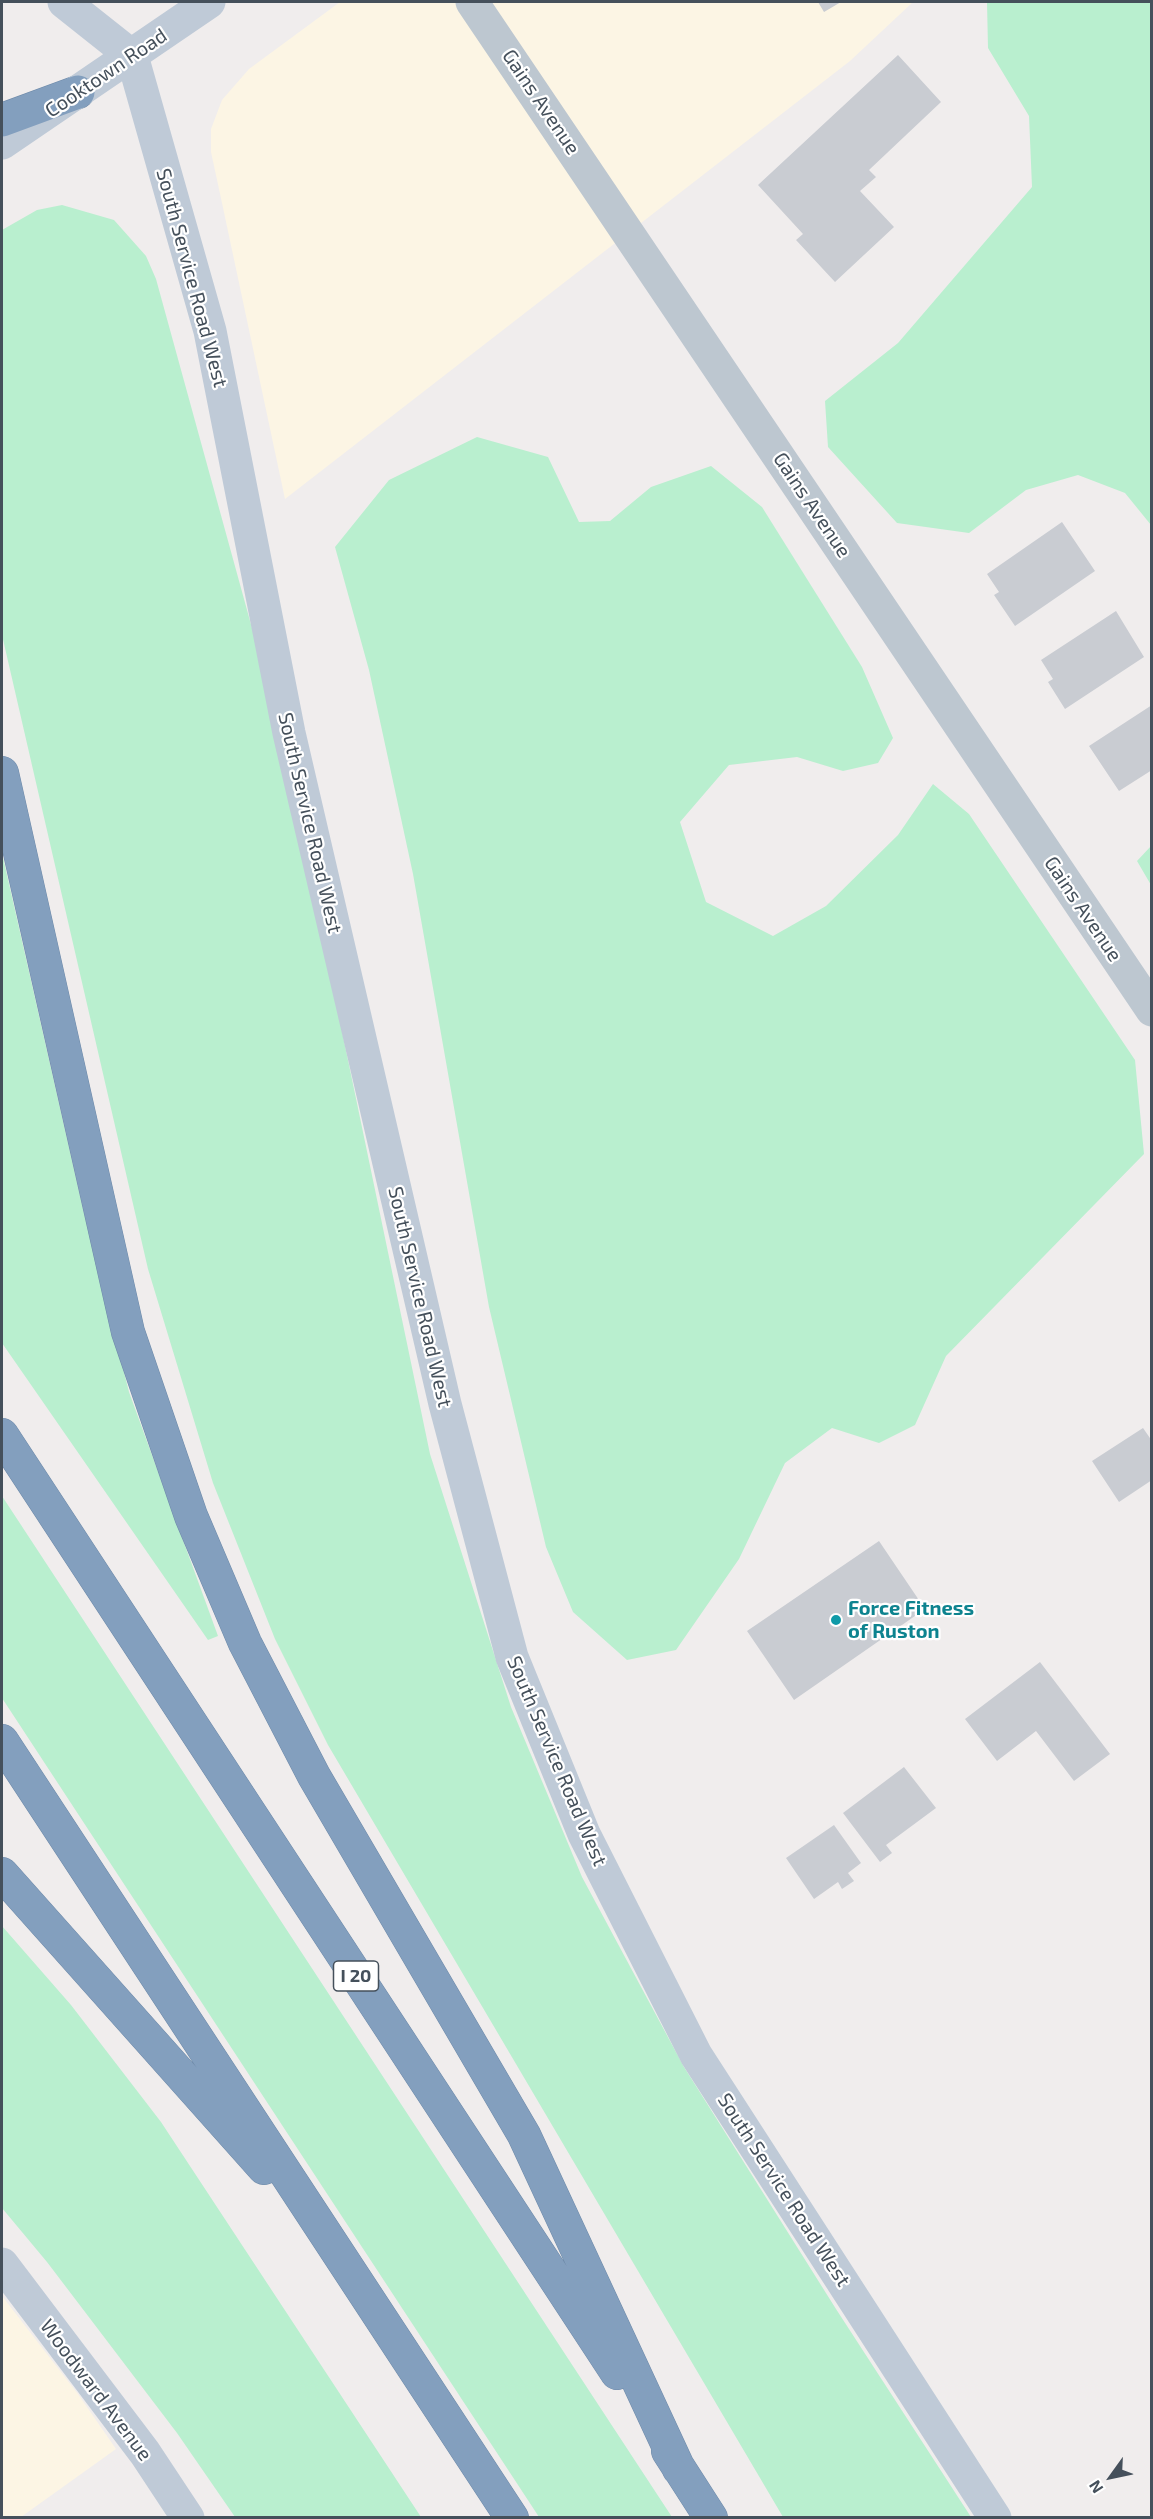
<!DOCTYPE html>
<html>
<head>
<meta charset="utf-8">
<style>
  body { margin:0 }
  #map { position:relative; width:1153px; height:2519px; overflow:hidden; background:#f0eded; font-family:"Exo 2",sans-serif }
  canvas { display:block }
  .frame { position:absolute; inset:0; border:3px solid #45505b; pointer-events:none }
  .north { position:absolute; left:1081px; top:2447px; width:60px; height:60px; -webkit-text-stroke:4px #fff; paint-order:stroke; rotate:237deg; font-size:16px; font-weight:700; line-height:24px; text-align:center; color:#45505b }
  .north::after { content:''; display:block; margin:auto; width:21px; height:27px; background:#45505b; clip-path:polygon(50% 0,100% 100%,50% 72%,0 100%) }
</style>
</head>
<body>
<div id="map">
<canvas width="1153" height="2519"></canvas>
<div class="frame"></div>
<div class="north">N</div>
</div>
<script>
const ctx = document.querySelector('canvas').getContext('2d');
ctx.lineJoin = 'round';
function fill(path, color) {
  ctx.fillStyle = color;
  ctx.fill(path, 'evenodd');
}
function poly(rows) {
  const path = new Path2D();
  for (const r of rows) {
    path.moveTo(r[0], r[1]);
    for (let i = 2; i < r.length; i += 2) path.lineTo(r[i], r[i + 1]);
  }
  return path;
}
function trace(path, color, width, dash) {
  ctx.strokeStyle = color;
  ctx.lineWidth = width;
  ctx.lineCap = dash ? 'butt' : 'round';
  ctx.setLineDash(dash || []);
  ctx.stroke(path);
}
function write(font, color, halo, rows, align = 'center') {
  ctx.font = font + ' "Exo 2",sans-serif';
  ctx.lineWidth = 4.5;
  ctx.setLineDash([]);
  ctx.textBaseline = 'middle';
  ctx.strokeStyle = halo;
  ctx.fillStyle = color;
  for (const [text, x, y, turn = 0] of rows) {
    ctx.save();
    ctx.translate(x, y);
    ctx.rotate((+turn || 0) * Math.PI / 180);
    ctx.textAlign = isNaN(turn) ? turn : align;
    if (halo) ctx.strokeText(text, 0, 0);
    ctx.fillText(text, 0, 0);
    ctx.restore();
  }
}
const commercial = poly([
  [340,2,913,2,850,61,285,499,222,203,211,152,211,129,222,100,249,69],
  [2,2296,78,2394,116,2449,21,2517,2,2517]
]);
const green = poly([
  [987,2,1151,2,1151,525,1125,493,1078,475,1026,490,969,533,897,523,828,447,825,401,898,343,1032,187,1029,116,988,48],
  [62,205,114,220,146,256,156,279,277,719,430,1454,511,1707,582,1877,684,2067,836,2309,971,2517,783,2517,328,1745,275,1639,213,1483,148,1269,2,635,2,230,37,210],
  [477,437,548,457,579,522,610,521,651,487,711,466,762,507,862,667,893,738,878,763,843,771,797,757,729,765,680,822,706,902,773,936,826,906,898,835,933,784,969,814,1135,1060,1144,1154,946,1356,915,1425,879,1443,832,1428,785,1463,739,1559,676,1650,627,1660,573,1612,546,1547,489,1307,413,874,369,670,335,547,389,480],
  [1151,846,1151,885,1137,861],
  [2,853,84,1213,129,1392,218,1636,208,1640,2,1343],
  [2,1496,672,2517,539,2517,2,1698],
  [2,1926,71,2005,161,2122,421,2517,235,2517,177,2433,47,2262,2,2208]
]);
const building = poly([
  [818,2,841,2,824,12],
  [898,55,941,102,869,170,876,177,860,191,894,227,835,282,796,240,803,234,758,185],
  [1062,522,1095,571,1015,626,994,595,999,592,987,574],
  [1116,611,1144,657,1065,709,1048,682,1053,679,1041,660],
  [1152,705,1152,770,1119,791,1089,746],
  [1143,1428,1152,1441,1152,1480,1119,1502,1092,1461],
  [879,1541,925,1609,794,1700,747,1631],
  [1040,1662,1110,1754,1074,1781,1036,1731,997,1761,965,1719],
  [904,1767,936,1808,886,1845,892,1853,880,1862,843,1813],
  [834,1825,861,1863,848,1873,854,1881,842,1889,838,1882,814,1899,786,1858]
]);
const street = poly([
  [472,2,1152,1010]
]);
const secondary = poly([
  [64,2,132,56,210,331,289,733,445,1404,512,1657,584,1834,696,2055,995,2518],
  [2,143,209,2],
  [2,2264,145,2453,188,2518]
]);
const highway = poly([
  [2,120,78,92],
  [2,773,128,1332,191,1516,245,1643,314,1776,524,2135,679,2469],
  [2,1435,617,2373],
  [2,1741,512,2518],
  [2,1874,264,2168],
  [668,2451,711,2518]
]);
const markers = [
  [836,1620,6,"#0f9aa8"]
];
const shields = [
  [356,1976,45]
];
const shieldNames = [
  ["I 20",356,1976]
];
const streetNames = [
  ["Cooktown Road",106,73,-34],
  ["Gains Avenue",541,102,56],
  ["South Service Road West",192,278,75],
  ["Gains Avenue",812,505,56],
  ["South Service Road West",310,823,77],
  ["Gains Avenue",1083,909,56],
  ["South Service Road West",420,1297,77],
  ["South Service Road West",557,1761,67],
  ["South Service Road West",784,2190,57],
  ["Woodward Avenue",96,2390,53]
];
const cultureNames = [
  ["Force Fitness",848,1608],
  ["of Ruston",848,1631]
];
fill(commercial, '#fcf5e4');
fill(green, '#b9efcf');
fill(building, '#c9ccd2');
trace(highway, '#6e8aa9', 34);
trace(street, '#bdc7d0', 33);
trace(secondary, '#bfcad7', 33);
trace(highway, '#839fbe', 33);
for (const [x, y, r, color] of markers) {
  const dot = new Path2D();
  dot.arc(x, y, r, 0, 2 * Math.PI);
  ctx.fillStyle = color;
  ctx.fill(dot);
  trace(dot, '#fff', 2);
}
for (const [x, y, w] of shields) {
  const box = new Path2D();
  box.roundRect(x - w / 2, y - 15, w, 30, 4.5);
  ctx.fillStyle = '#fff';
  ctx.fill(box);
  trace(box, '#45505b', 1.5);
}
write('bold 18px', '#45505b', null, shieldNames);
write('20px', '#45505b', '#fff', streetNames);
write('bold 20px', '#0d838f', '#fff', cultureNames, 'left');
</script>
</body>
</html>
